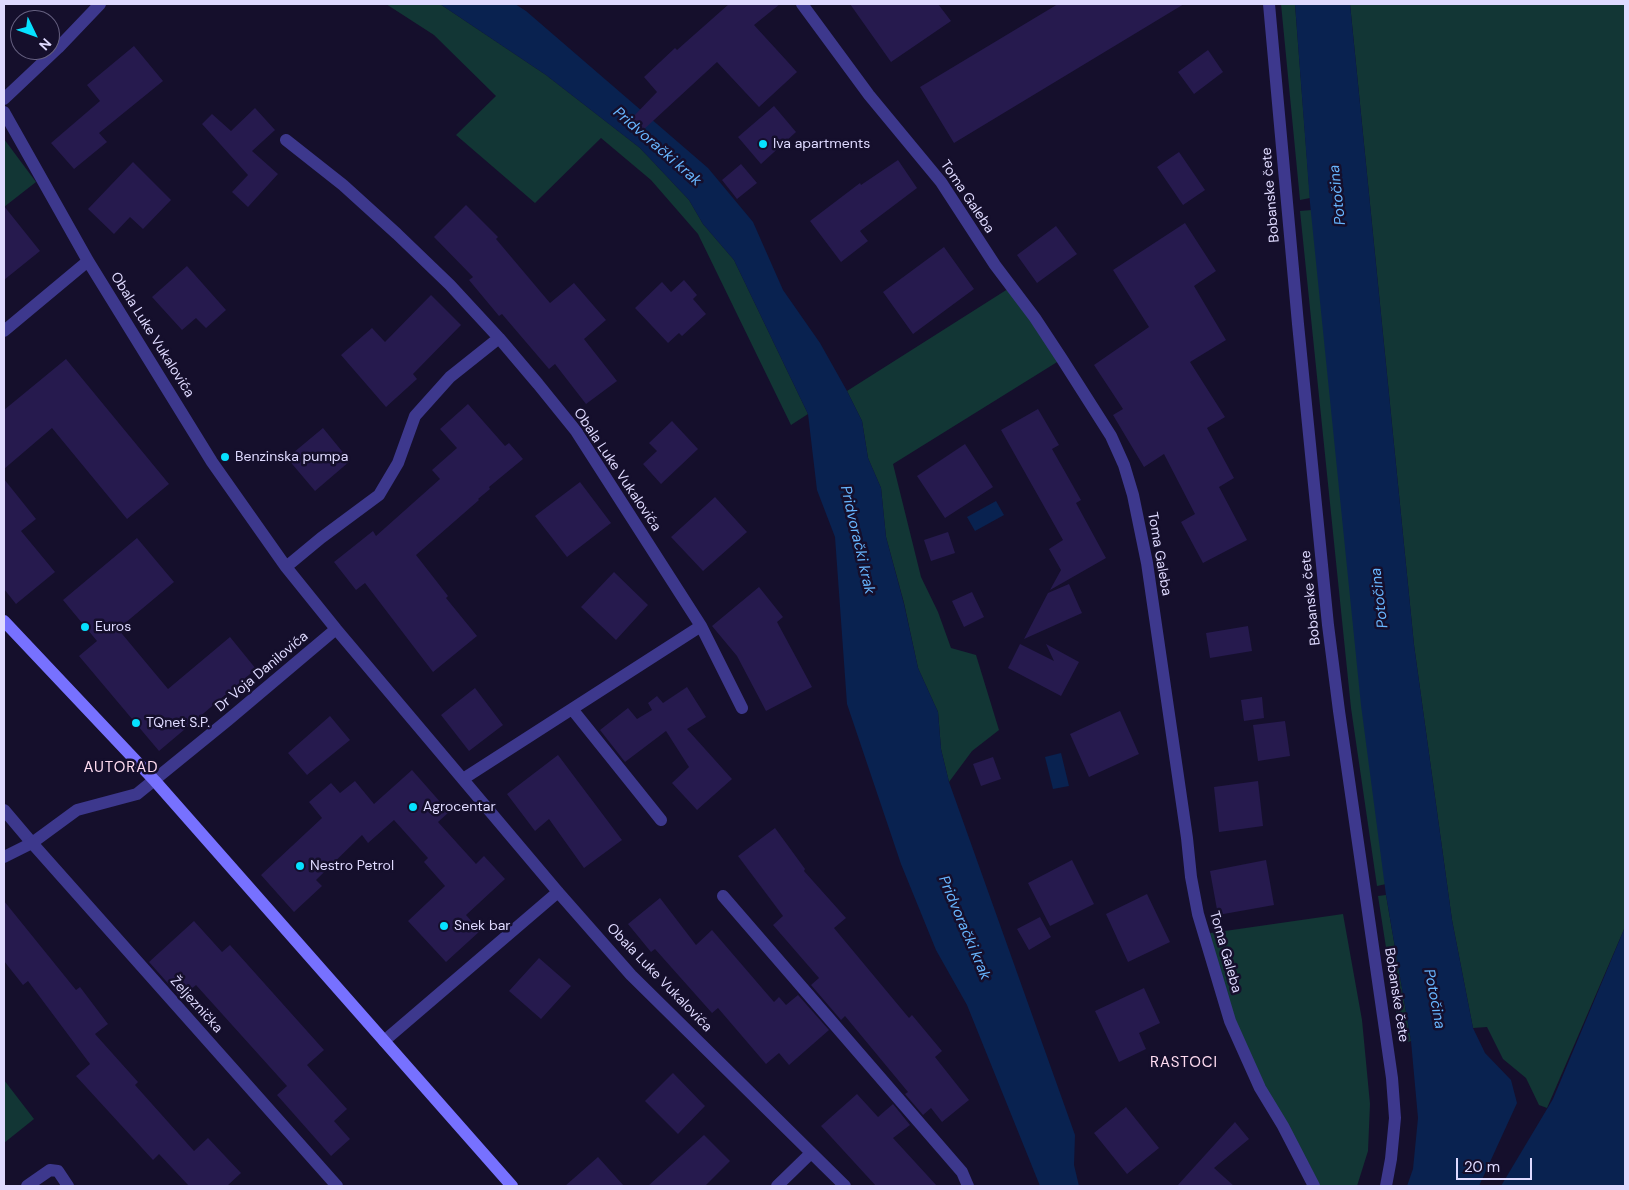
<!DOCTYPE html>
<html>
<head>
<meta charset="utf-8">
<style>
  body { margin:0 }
  #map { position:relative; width:1629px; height:1190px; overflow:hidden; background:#150f2c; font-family:"DM Sans",sans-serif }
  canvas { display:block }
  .frame { position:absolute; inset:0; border:5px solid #dfdaff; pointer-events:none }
  .north { position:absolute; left:10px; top:10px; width:50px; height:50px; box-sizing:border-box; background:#150f2c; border:1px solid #666080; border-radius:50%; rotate:132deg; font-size:14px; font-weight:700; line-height:20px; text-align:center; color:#dfdaff }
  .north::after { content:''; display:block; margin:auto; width:18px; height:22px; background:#06e1ff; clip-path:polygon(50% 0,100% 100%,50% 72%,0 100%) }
  .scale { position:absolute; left:1456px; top:1158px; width:76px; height:22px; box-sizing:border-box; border:2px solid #dfdaff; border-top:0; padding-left:6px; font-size:15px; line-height:18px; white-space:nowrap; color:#dfdaff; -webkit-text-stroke:4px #150f2c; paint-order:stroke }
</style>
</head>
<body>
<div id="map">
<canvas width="1629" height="1190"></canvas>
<div class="frame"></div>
<div class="north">N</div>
<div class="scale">20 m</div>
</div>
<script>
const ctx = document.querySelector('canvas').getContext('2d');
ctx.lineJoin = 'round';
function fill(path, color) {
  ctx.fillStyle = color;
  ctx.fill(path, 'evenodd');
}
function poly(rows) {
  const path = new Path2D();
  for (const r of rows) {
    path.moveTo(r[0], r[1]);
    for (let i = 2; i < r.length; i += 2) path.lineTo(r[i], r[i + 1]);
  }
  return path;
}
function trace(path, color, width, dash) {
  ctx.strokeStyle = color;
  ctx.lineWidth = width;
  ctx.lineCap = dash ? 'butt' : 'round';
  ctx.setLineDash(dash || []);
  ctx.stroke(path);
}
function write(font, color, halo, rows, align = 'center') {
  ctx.font = font + ' "DM Sans",sans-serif';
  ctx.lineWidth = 5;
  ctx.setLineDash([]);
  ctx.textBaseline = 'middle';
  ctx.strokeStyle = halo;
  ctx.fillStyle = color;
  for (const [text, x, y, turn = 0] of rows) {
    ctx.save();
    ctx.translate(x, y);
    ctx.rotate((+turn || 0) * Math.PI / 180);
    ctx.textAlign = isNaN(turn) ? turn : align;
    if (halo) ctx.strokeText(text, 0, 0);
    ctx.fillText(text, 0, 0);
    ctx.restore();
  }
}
const green = poly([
  [386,4,440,4,546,75,640,148,689,200,703,224,734,260,808,414,791,425,698,234,651,180,601,138,535,203,456,135,496,96,434,35],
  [1281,4,1295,4,1310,198,1300,200],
  [1350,4,1625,4,1625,927,1547,1108,1539,1105,1526,1078,1503,1059,1487,1027,1473,1028,1452,920,1414,645],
  [4,139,36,182,4,207],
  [1312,210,1332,406,1386,884,1377,886,1351,708,1300,211],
  [1011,287,1062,359,893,464,921,577,938,612,951,648,976,655,999,730,972,751,949,782,941,749,938,712,918,668,904,603,886,537,881,488,868,458,862,421,847,391],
  [1386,895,1411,1041,1401,1044,1378,896],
  [1343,914,1362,1020,1370,1104,1368,1151,1357,1186,1314,1186,1260,1088,1204,934],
  [4,1080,34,1119,4,1143]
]);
const water = poly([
  [440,4,515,4,526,11,708,168,753,222,783,290,820,343,847,391,862,421,868,458,881,488,886,537,904,604,918,668,938,712,941,749,949,782,1075,1135,1074,1165,1079,1186,1040,1186,967,1005,936,950,901,864,847,704,835,537,817,490,808,414,734,260,703,224,689,200,640,148,546,75],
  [1295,4,1350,4,1414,645,1452,920,1473,1028,1485,1053,1511,1080,1517,1103,1479,1186,1407,1186,1413,1169,1418,1118,1411,1041,1386,895,1361,705,1310,203],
  [996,501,1004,515,975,531,967,517],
  [1061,753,1069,786,1053,789,1045,757],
  [1625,927,1625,1186,1501,1186,1553,1099]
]);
const building = poly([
  [729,4,780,4,754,25,797,72,759,107,717,62,641,132,630,120,657,92,644,77,675,48,677,50],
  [850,4,938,4,951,21,891,62],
  [1058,4,1184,4,954,143,920,87],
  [134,46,163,81,99,133,107,142,74,169,51,143,100,101,87,85],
  [1208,50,1223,72,1194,94,1178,72],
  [774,106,796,132,761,164,738,137],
  [255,108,275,130,252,151,278,174,248,207,232,192,248,175,202,124,212,114,231,131],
  [1179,152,1205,190,1183,205,1157,167],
  [898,160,917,188,860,231,868,241,841,262,810,221,860,183,861,185],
  [133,162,171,200,143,229,130,217,114,234,88,209],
  [741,164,757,183,737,199,722,180],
  [466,205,498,237,496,239,550,303,574,283,606,320,584,339,617,381,586,404,555,364,549,369,502,314,499,316,469,280,473,277,434,237],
  [4,206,40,251,4,280],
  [1185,223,1216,271,1194,286,1226,340,1190,362,1225,417,1207,428,1234,478,1219,487,1247,540,1203,563,1181,522,1195,514,1164,454,1144,467,1113,415,1123,409,1094,365,1149,327,1113,270],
  [1056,226,1077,254,1037,283,1017,255],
  [944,247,974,289,913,334,883,292],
  [187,266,226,310,206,328,196,318,182,330,152,297],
  [684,280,697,295,693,299,706,314,682,336,679,333,668,343,635,308,662,282,671,292],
  [431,295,461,325,413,374,417,379,386,407,341,355,372,328,385,342],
  [66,359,169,484,127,519,52,428,4,469,4,410],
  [468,404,505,446,509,443,523,459,489,487,490,489,478,499,479,500,416,555,448,596,446,598,477,636,433,672,365,583,356,590,334,562,373,531,376,536,440,479,432,470,457,448,440,429],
  [1038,409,1059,445,1052,449,1081,500,1076,503,1106,558,1050,590,1061,570,1049,549,1063,540,1001,430],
  [672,421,698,449,661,484,643,464,657,451,649,443],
  [323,428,350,461,315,491,287,458],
  [965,444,993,487,945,518,917,476],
  [4,479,36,519,21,531,55,572,16,604,4,589],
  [580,482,611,523,567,557,535,516],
  [715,497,747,532,703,571,671,537],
  [948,532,955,553,931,561,924,540],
  [137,538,174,582,118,629,168,689,230,637,256,669,159,751,79,656,97,641,63,600],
  [614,572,648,605,616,640,581,607],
  [1069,584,1082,613,1024,639,1048,593],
  [759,587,783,617,777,622,812,687,766,711,737,656,712,626],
  [972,592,984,617,964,627,952,601],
  [1248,626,1252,651,1210,658,1206,633],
  [1020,644,1054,661,1046,644,1079,662,1061,696,1008,668],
  [687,687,706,717,687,729,732,779,697,810,672,783,689,767,666,731,625,762,600,730,628,708,637,719,652,710,648,703,657,696,663,703],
  [475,688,503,725,469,751,441,715],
  [1262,697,1264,718,1244,721,1241,700],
  [1120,711,1139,754,1089,777,1070,734],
  [330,716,350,740,307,775,288,753],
  [1285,721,1290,756,1258,761,1253,725],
  [558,755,622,840,584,868,549,819,535,831,507,794],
  [993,757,1001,779,981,786,973,764],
  [412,770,449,812,438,822,476,864,484,856,505,879,466,915,480,931,446,962,408,921,445,886,424,862,428,858,394,820,368,843,362,835,316,880,322,886,294,912,261,875,322,818,309,802,331,783,340,793,355,781,374,804],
  [1258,781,1263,826,1219,832,1214,787],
  [775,828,805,869,804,871,846,918,834,928,909,1018,912,1015,942,1051,935,1057,969,1100,942,1122,931,1108,923,1115,905,1094,908,1092,845,1016,841,1020,811,985,819,978,773,925,783,916,738,856],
  [1072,860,1094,904,1050,926,1028,883],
  [1266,860,1274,905,1218,915,1210,871],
  [1147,894,1170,942,1128,962,1106,914],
  [660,898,696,945,712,930,774,1002,779,997,786,1005,798,995,829,1030,789,1065,779,1053,766,1064,718,1008,712,1013,655,949,651,952,628,924],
  [4,901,76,990,80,987,108,1024,95,1034,138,1082,135,1085,194,1151,208,1138,241,1173,227,1186,189,1186,159,1154,153,1160,76,1076,90,1064,28,981,23,985,4,961],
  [1040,917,1051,937,1029,950,1017,929],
  [194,921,222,952,230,945,324,1050,307,1065,347,1109,334,1121,350,1139,331,1156,277,1095,287,1086,196,985,181,998,149,962],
  [539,958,571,986,541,1019,509,991],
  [1144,988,1160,1023,1139,1033,1146,1049,1119,1062,1095,1011],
  [673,1073,705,1106,678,1134,645,1101],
  [857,1094,878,1117,893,1104,910,1125,893,1138,937,1186,876,1186,821,1126],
  [1126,1107,1159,1148,1127,1174,1094,1133],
  [1235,1122,1249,1139,1214,1168,1234,1186,1177,1186],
  [704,1135,730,1161,705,1186,648,1186],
  [598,1157,624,1186,565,1186]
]);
const lane = poly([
  [4,810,32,843]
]);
const street = poly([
  [802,4,869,95,941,182,995,265,1035,318,1062,359,1111,436,1124,465,1133,495,1147,563,1187,838,1191,877,1198,914,1230,1021,1260,1088,1283,1126,1314,1186],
  [1269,4,1298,324,1328,625,1339,711,1392,1078,1395,1118,1391,1159,1386,1186],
  [4,99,58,48,100,4],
  [4,112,88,261,212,462,286,567,336,629,558,892,631,975,845,1186],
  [286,140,343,185,397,234,450,285,499,338,538,384,576,431,701,626,742,708],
  [4,331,88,261],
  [286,567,321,538,379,495,398,463,415,416,450,377,499,338],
  [572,709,661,820],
  [463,779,701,626],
  [32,843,337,1186],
  [4,857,32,843,77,810,137,794,228,720,336,629],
  [723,896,962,1172,968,1186],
  [384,1041,558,892],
  [27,1186,50,1170,58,1171,68,1186],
  [777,1186,811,1153]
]);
const secondary = poly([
  [4,621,155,781,512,1186]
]);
const markers = [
  [763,144,5,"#06e1ff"],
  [225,457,5,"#06e1ff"],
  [85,627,5,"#06e1ff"],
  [136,723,5,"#06e1ff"],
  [413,807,5,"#06e1ff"],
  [300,866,5,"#06e1ff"],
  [444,926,5,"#06e1ff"]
];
const poiNames = [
  ["Iva apartments",773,144],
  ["Benzinska pumpa",235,457],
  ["Euros",95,627],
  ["TQnet S.P.",146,723],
  ["Agrocentar",423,807],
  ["Nestro Petrol",310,866],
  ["Snek bar",454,926]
];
const streetNames = [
  ["Bobanske čete",1271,195,-95],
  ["Toma Galeba",967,197,56],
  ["Obala Luke Vukalovića",152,335,58],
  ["Obala Luke Vukalovića",617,470,56],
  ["Toma Galeba",1159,554,80],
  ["Bobanske čete",1311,598,-96],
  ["Dr Voja Danilovića",262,672,-40],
  ["Toma Galeba",1225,952,74],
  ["Obala Luke Vukalovića",659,978,46],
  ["Bobanske čete",1396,995,81],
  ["Željeznička",196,1005,48]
];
const waterNames = [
  ["Pridvorački krak",657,147,41],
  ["Potočina",1338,195,-96],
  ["Pridvorački krak",857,540,77],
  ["Potočina",1380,598,-97],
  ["Pridvorački krak",964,928,67],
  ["Potočina",1434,999,79]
];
const neighbourhoodNames = [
  ["AUTORAD",121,768],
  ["RASTOCI",1184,1063]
];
fill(green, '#123635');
fill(water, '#092250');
fill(building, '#261a4e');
trace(lane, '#3d388d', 12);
trace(street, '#3d388d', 12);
trace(secondary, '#7771ff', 12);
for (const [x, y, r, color] of markers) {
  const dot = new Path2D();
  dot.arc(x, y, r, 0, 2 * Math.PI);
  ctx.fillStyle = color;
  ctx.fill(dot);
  trace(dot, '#150f2c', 2);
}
write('14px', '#dfdaff', '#150f2c', poiNames, 'left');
write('14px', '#dfdaff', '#150f2c', streetNames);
write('italic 15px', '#68b6ff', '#150f2c', waterNames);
ctx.letterSpacing = '1px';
write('15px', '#ffdcf1', '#150f2c', neighbourhoodNames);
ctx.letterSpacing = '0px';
</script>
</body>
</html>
